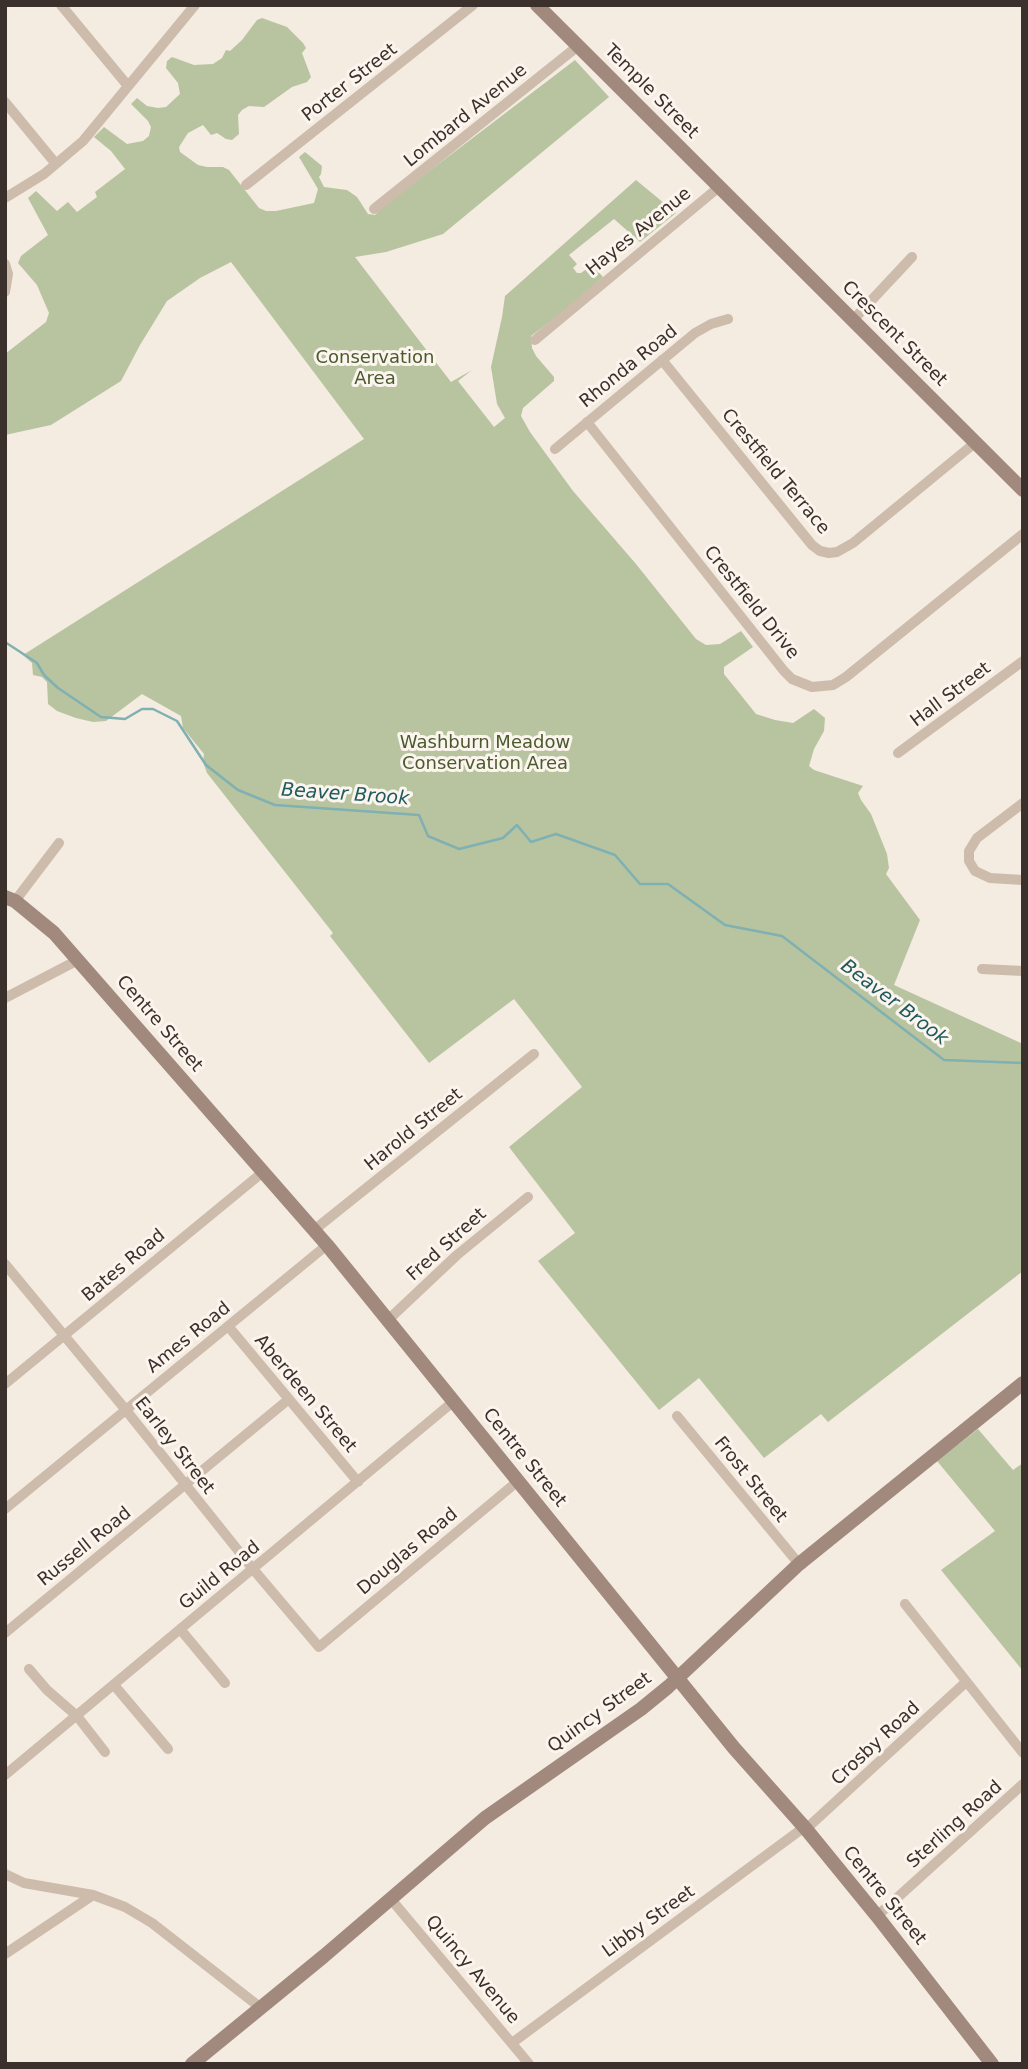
<!DOCTYPE html>
<html>
<head>
<meta charset="utf-8">
<style>
  body { margin:0 }
  #map { position:relative; width:1028px; height:2069px; overflow:hidden; background:#f4ebe1; font-family:"DejaVu Sans",sans-serif }
  canvas { display:block }
  .frame { position:absolute; inset:0; border:7px solid #3b302b; pointer-events:none }
</style>
</head>
<body>
<div id="map">
<canvas width="1028" height="2069"></canvas>
<div class="frame"></div>
</div>
<script>
const ctx = document.querySelector('canvas').getContext('2d');
ctx.lineJoin = 'round';
function fill(path, color) {
  ctx.fillStyle = color;
  ctx.fill(path, 'evenodd');
}
function poly(rows) {
  const path = new Path2D();
  for (const r of rows) {
    path.moveTo(r[0], r[1]);
    for (let i = 2; i < r.length; i += 2) path.lineTo(r[i], r[i + 1]);
  }
  return path;
}
function trace(path, color, width, dash) {
  ctx.strokeStyle = color;
  ctx.lineWidth = width;
  ctx.lineCap = dash ? 'butt' : 'round';
  ctx.setLineDash(dash || []);
  ctx.stroke(path);
}
function write(font, color, halo, rows, align = 'center') {
  ctx.font = font + ' "DejaVu Sans",sans-serif';
  ctx.lineWidth = 6;
  ctx.setLineDash([]);
  ctx.textBaseline = 'middle';
  ctx.strokeStyle = halo;
  ctx.fillStyle = color;
  for (const [text, x, y, turn = 0] of rows) {
    ctx.save();
    ctx.translate(x, y);
    ctx.rotate((+turn || 0) * Math.PI / 180);
    ctx.textAlign = isNaN(turn) ? turn : align;
    if (halo) ctx.strokeText(text, 0, 0);
    ctx.fillText(text, 0, 0);
    ctx.restore();
  }
}
const green = poly([
  [262,18,287,27,303,43,306,48,302,53,311,77,307,82,292,87,264,107,249,106,242,110,238,115,239,134,232,140,226,139,217,133,211,135,203,125,188,133,179,147,180,152,198,165,207,167,223,167,229,170,259,208,266,211,276,211,314,203,318,189,299,157,305,152,322,166,321,174,319,177,324,187,347,190,357,197,368,214,375,215,386,204,575,60,609,97,443,234,386,252,355,257,451,382,472,370,458,381,494,427,505,418,497,404,491,367,502,317,505,296,636,180,676,213,640,242,614,219,569,255,577,264,573,268,577,273,581,273,592,265,603,277,571,306,531,336,532,348,536,356,554,377,554,381,523,408,521,416,530,432,573,491,636,564,696,639,706,645,720,644,741,631,753,647,724,667,724,674,756,714,775,720,793,723,814,709,825,718,824,731,814,749,809,766,814,770,863,786,858,793,861,800,871,814,887,854,889,868,886,874,920,920,894,985,1023,1044,1023,1271,828,1422,821,1414,764,1458,699,1378,659,1410,538,1261,575,1233,509,1147,582,1087,514,999,429,1063,330,936,333,933,207,773,203,762,204,754,183,728,181,716,142,694,106,721,93,722,76,718,57,711,48,704,47,682,42,677,33,675,32,663,23,655,364,439,231,262,200,278,167,301,140,345,121,381,51,425,5,435,5,354,46,322,49,313,37,285,18,263,21,256,48,235,28,198,36,191,57,211,68,202,77,212,97,197,95,192,125,169,111,151,94,137,104,127,127,144,143,141,149,136,151,127,148,121,131,104,137,98,147,106,158,108,166,107,180,94,178,83,166,68,167,61,172,57,194,65,213,64,222,58,226,50,230,51,242,40,257,20],
  [978,1429,1013,1470,1023,1463,1023,1671,941,1570,995,1531,937,1461]
]);
const stream = poly([
  [5,642,37,663,44,675,58,688,101,717,125,719,142,709,153,709,177,721,206,765,238,790,275,805,419,815,428,836,459,849,503,838,517,825,531,842,556,834,615,855,640,884,668,884,725,925,782,936,944,1060,1023,1063]
]);
const minor = poly([
  [61,5,128,86],
  [5,102,56,164],
  [246,185,473,5],
  [5,198,44,174,83,141,195,5],
  [374,209,578,46],
  [5,264,8,274,5,292],
  [853,320,912,257],
  [535,340,719,187],
  [662,360,812,545,820,551,829,553,837,552,853,543,976,442],
  [587,422,784,671,792,679,812,687,833,685,846,677,1023,534],
  [555,449,695,333,711,324,728,319],
  [898,753,1023,661],
  [1023,803,977,838,969,851,969,861,975,871,990,878,1023,880],
  [15,901,59,843],
  [982,969,1023,971],
  [5,998,78,960],
  [314,1230,534,1054],
  [5,1264,125,1409,253,1569,319,1647,518,1481],
  [388,1320,457,1255,528,1197],
  [228,1326,358,1482],
  [5,1384,263,1172],
  [677,1416,799,1564],
  [5,1509,327,1245],
  [905,1604,1023,1753],
  [180,1629,225,1683],
  [5,1633,289,1399],
  [29,1669,47,1690,77,1716,105,1752],
  [114,1685,168,1749],
  [5,1775,454,1401],
  [5,1874,24,1883,93,1895,125,1907,152,1923,261,2008],
  [390,1898,529,2064],
  [877,1916,1023,1784],
  [5,1954,93,1895],
  [512,2043,799,1831,806,1829,966,1682]
]);
const secondary = poly([
  [537,5,1023,490],
  [5,897,15,901,54,933,327,1245,734,1748,806,1829,877,1916,992,2064],
  [192,2064,324,1956,485,1818,641,1709,668,1687,799,1564,1023,1383]
]);
const streetNames = [
  ["Porter Street",350,83,-38],
  ["Temple Street",651,92,45],
  ["Lombard Avenue",466,116,-39],
  ["Hayes Avenue",639,232,-39],
  ["Crescent Street",894,334,45],
  ["Rhonda Road",629,367,-39],
  ["Crestfield Terrace",775,472,50],
  ["Crestfield Drive",751,603,51],
  ["Hall Street",951,695,-37],
  ["Centre Street",159,1024,49],
  ["Harold Street",414,1130,-39],
  ["Fred Street",447,1245,-42],
  ["Bates Road",124,1266,-40],
  ["Ames Road",189,1338,-39],
  ["Aberdeen Street",305,1394,50],
  ["Earley Street",174,1446,52],
  ["Centre Street",524,1458,51],
  ["Frost Street",750,1480,51],
  ["Russell Road",85,1547,-39],
  ["Douglas Road",408,1552,-40],
  ["Guild Road",220,1576,-39],
  ["Quincy Street",600,1713,-36],
  ["Crosby Road",876,1744,-43],
  ["Sterling Road",955,1825,-42],
  ["Centre Street",884,1896,51],
  ["Libby Street",649,1922,-36],
  ["Quincy Avenue",472,1970,50]
];
const parkNames = [
  ["Conservation",375,358],
  ["Area",375,379],
  ["Washburn Meadow",485,743],
  ["Conservation Area",485,764]
];
const waterNames = [
  ["Beaver Brook",345,795,4],
  ["Beaver Brook",894,1003,37]
];
fill(green, '#b8c4a0');
trace(stream, '#7fb0b2', 2.5);
trace(minor, '#cdbbac', 10);
trace(secondary, '#a18a7d', 14);
write('18px', '#3b302b', '#fbf5ee', streetNames);
write('18px', '#4a5a2e', '#fbf5ee', parkNames);
write('italic 19px', '#1f5a5e', '#fbf5ee', waterNames);
</script>
</body>
</html>
